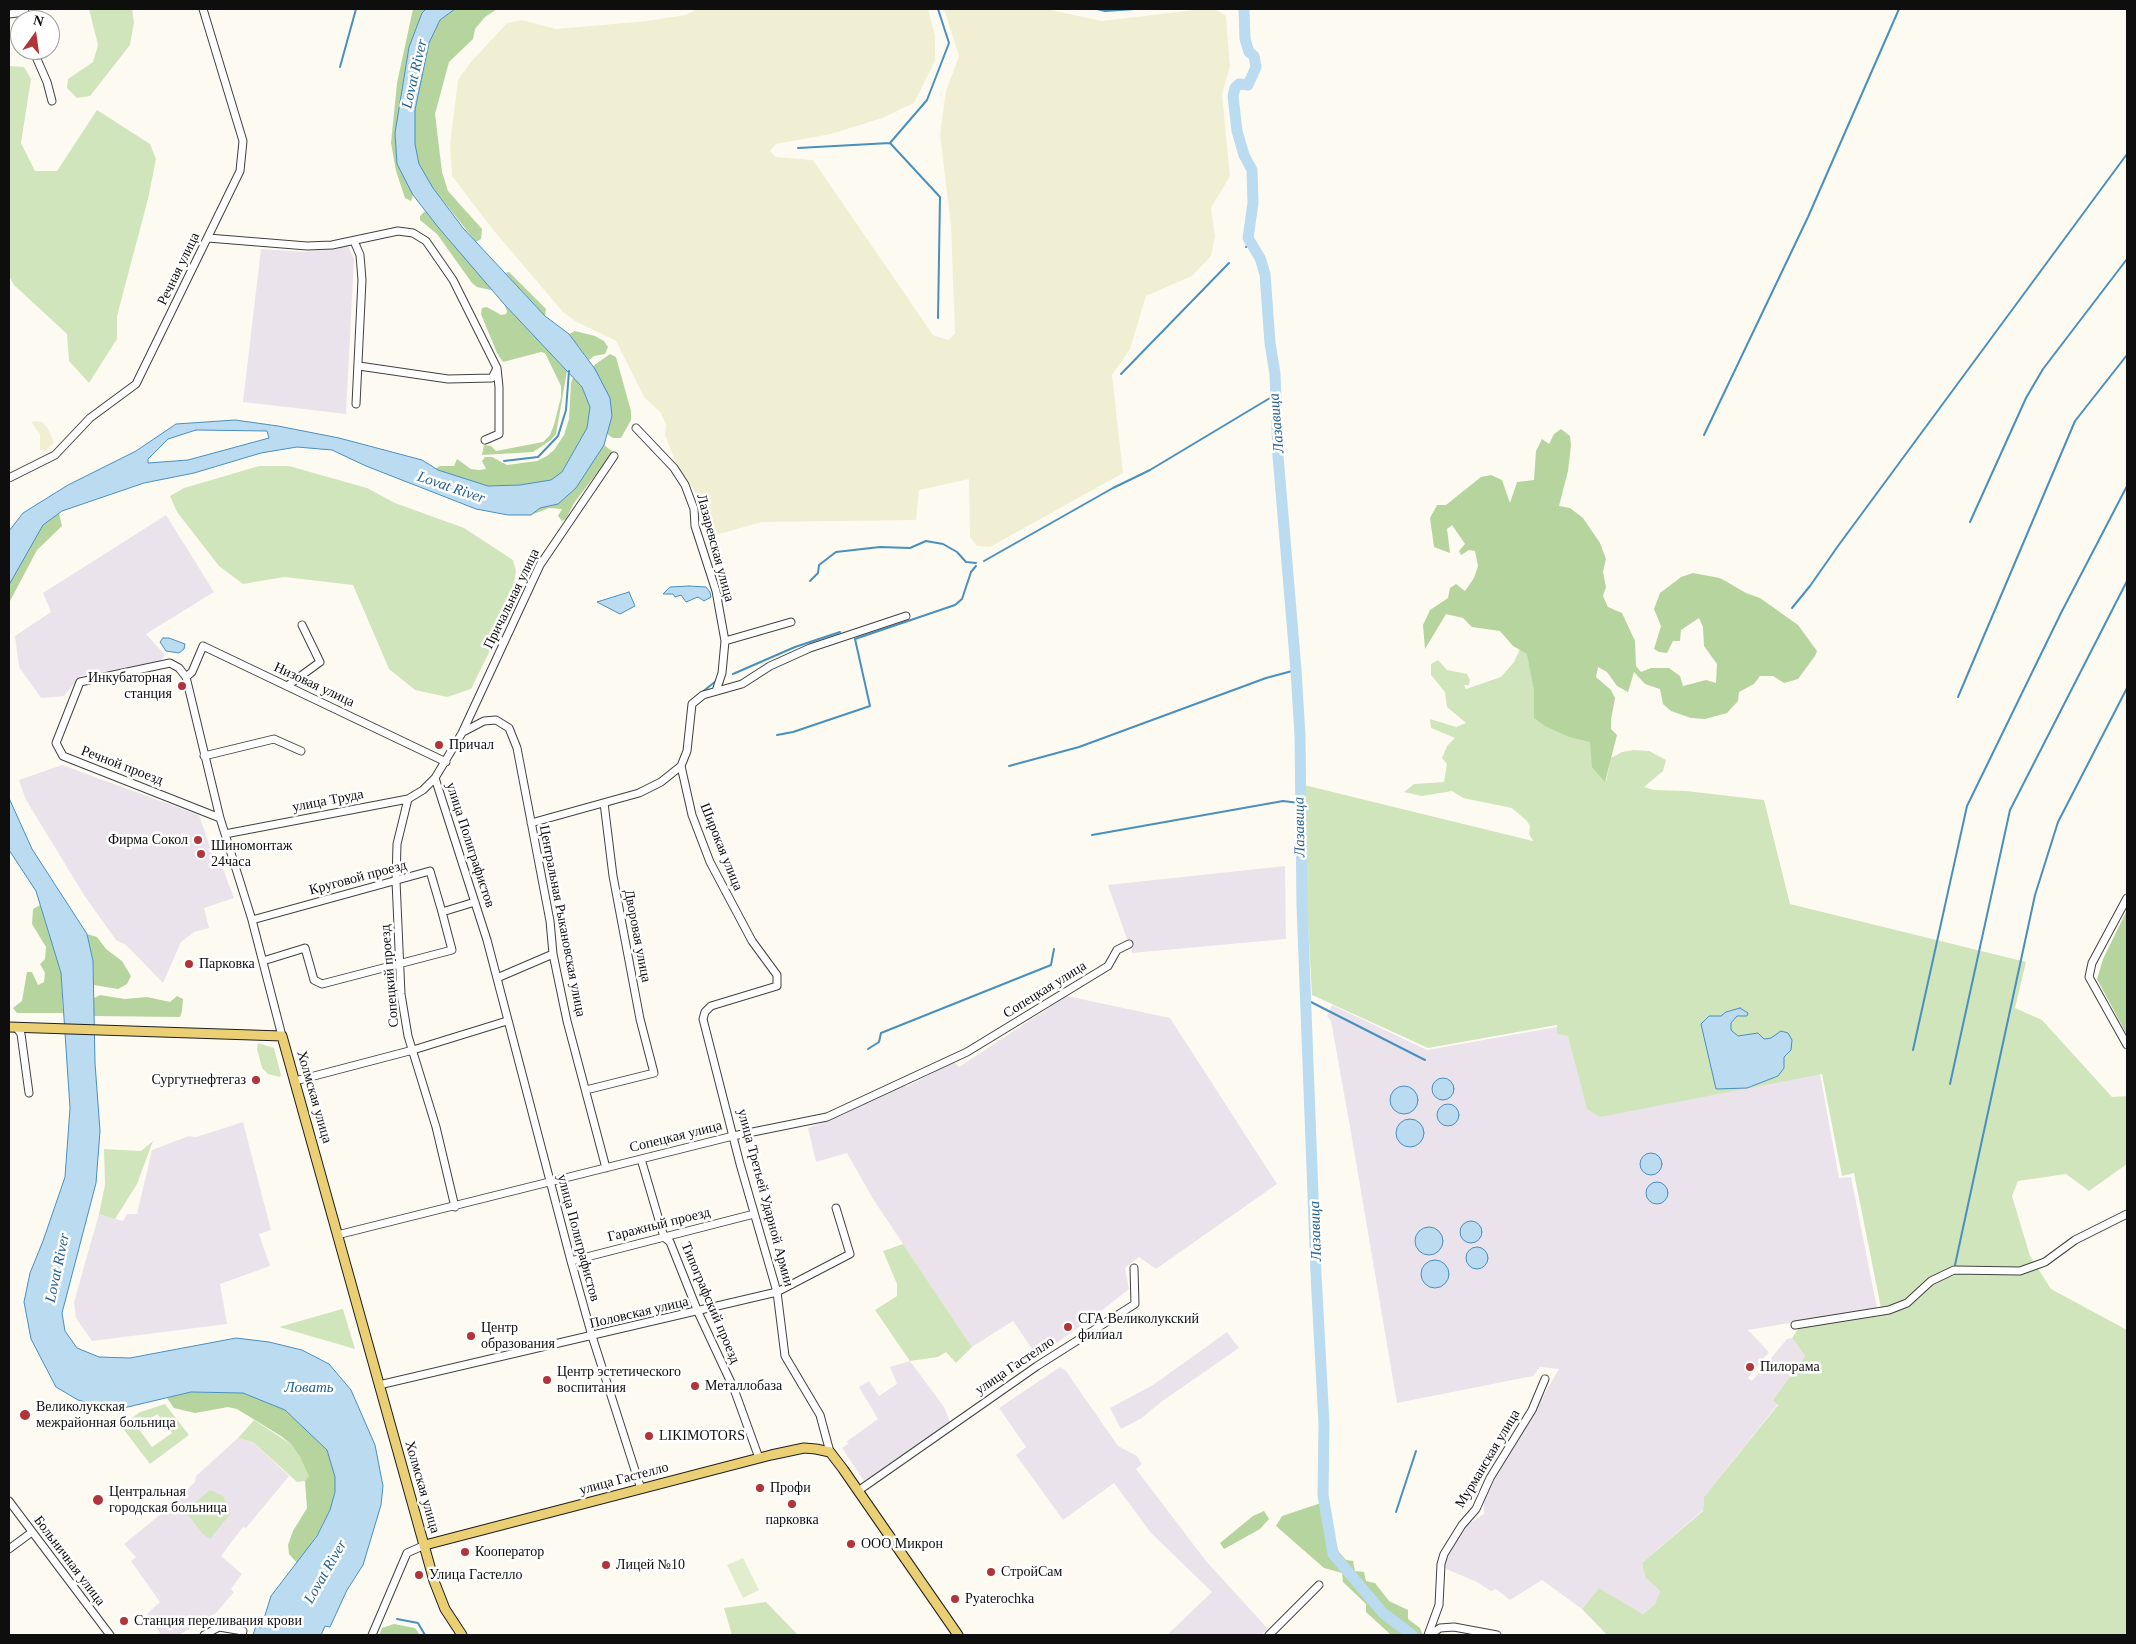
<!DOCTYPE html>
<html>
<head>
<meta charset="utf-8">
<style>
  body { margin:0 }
  #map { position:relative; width:2136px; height:1644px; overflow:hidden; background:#fdfbf1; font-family:Georgia,serif }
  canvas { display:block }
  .frame { position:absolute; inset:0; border:10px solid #0e0e0e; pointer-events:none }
  .north { position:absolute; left:10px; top:10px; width:50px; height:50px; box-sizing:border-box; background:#fff; border:1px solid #9f9f9f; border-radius:50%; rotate:14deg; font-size:14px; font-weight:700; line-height:20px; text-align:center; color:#0e0e0e }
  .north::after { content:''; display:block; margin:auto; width:18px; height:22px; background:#b03439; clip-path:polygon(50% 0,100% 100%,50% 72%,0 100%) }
</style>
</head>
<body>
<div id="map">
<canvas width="2136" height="1644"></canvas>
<div class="frame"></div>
<div class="north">N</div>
</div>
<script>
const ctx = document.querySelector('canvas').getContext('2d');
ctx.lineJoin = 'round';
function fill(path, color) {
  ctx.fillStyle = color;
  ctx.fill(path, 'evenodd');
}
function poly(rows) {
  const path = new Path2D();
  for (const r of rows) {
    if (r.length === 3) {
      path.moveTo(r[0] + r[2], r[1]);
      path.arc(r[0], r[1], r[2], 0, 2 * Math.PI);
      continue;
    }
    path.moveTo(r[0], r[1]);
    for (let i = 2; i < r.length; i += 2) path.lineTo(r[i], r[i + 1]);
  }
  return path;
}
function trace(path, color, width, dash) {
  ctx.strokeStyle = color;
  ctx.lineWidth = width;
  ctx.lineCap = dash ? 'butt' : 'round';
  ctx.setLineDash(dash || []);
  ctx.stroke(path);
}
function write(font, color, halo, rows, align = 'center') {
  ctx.font = font + ' Georgia,serif';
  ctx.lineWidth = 5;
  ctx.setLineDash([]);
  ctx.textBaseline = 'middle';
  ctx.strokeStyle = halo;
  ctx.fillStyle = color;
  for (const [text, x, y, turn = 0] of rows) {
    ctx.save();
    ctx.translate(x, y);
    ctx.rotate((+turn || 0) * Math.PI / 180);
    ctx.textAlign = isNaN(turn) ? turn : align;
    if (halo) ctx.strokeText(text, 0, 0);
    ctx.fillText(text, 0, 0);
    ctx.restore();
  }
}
const industrial = poly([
  [347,244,354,259,346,414,243,402,261,249,306,252],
  [166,515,214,592,146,634,165,655,160,661,81,676,64,696,41,698,19,667,15,636,51,612,43,593],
  [62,765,199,815,213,856,218,856,234,898,204,908,209,928,194,932,181,942,163,983,126,945,116,940,84,895,26,800,19,780],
  [1285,866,1286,939,1132,953,1108,885],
  [1067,996,1170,1018,1277,1184,1156,1269,1139,1257,1125,1268,1129,1289,1095,1316,1048,1349,1036,1355,1013,1321,972,1347,873,1199,847,1153,816,1162,808,1128,843,1115,904,1084,906,1087,954,1062,959,1067],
  [1332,1005,1427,1050,1557,1027,1815,1046,1839,1178,1851,1177,1877,1308,1748,1330,1769,1352,1748,1378,1752,1381,1787,1339,1792,1338,1805,1356,1773,1400,1778,1404,1704,1497,1703,1510,1642,1563,1645,1577,1660,1591,1655,1604,1643,1614,1599,1588,1582,1609,1542,1580,1510,1600,1496,1589,1491,1591,1477,1582,1446,1569,1444,1564,1447,1555,1468,1524,1484,1514,1484,1498,1559,1369,1540,1367,1533,1376,1397,1403,1350,1127,1331,1021,1327,1016],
  [243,1122,271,1230,259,1234,270,1266,220,1284,227,1324,92,1341,76,1318,74,1302,99,1214,123,1221,127,1214,137,1214,152,1150,189,1136,196,1137],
  [1227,1332,1239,1348,1161,1402,1142,1418,1121,1429,1110,1408,1153,1385],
  [910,1361,944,1407,950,1422,864,1481,842,1448,849,1443,846,1442,878,1419,859,1387,869,1381,879,1396,897,1384,890,1367],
  [1060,1367,1066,1371,1118,1446,1137,1456,1142,1464,1136,1469,1206,1561,1268,1629,1261,1635,1167,1635,1212,1592,1151,1533,1114,1483,1063,1520,1016,1455,1026,1447,999,1408],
  [238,1438,253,1442,289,1476,246,1528,243,1527,221,1556,242,1574,231,1589,234,1592,216,1613,179,1635,161,1635,147,1614,160,1602,131,1561,136,1557,124,1544,161,1514,195,1482,196,1476]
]);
const farmland = poly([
  [697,9,928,9,935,36,935,61,914,103,882,118,831,134,776,144,770,151,776,157,813,160,933,335,948,340,955,334,951,226,940,134,946,91,959,56,944,9,1046,9,1102,21,1202,9,1215,9,1226,16,1230,66,1222,94,1230,176,1211,208,1215,237,1211,256,1192,276,1146,296,1130,349,1112,375,1123,473,990,547,977,546,970,537,969,479,919,490,916,520,762,522,712,536,711,526,705,519,694,490,677,466,665,435,666,425,661,413,644,397,616,341,575,321,563,312,494,231,452,176,450,144,458,80,470,63,507,23,522,20,556,29,647,21,685,15],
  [36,421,42,422,47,427,54,442,45,451,40,450,40,434,31,422]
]);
const green = poly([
  [89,9,132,9,134,22,130,45,90,96,77,98,67,88,68,79,93,62,98,45],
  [9,66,24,67,31,79,21,143,35,171,57,171,97,110,150,144,156,159,148,199,117,316,117,339,89,383,69,361,67,334,14,285,9,276],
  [259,466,289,466,367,488,395,503,464,528,513,560,516,571,509,612,471,689,447,697,415,690,389,669,353,585,284,577,243,584,219,566,177,512,170,496,184,488],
  [1520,649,1528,654,1534,691,1590,741,1606,781,1611,758,1622,752,1633,750,1649,751,1666,760,1663,771,1644,787,1654,790,1686,791,1764,800,1790,904,2026,962,2015,1008,2042,1020,2112,1097,2127,1096,2127,1164,2089,1191,2066,1174,2018,1181,2012,1196,2030,1256,2051,1289,2127,1330,2127,1635,1607,1635,1582,1609,1599,1588,1643,1614,1655,1604,1660,1591,1645,1577,1642,1563,1703,1511,1704,1497,1778,1405,1773,1400,1805,1356,1792,1338,1800,1326,1882,1313,1854,1173,1842,1176,1822,1074,1600,1117,1587,1109,1568,1036,1557,1034,1557,1025,1428,1048,1312,995,1300,784,1533,841,1529,834,1530,826,1527,821,1512,808,1463,798,1452,791,1422,796,1404,792,1414,784,1444,782,1447,764,1442,758,1447,746,1455,738,1431,728,1430,719,1456,727,1466,723,1447,707,1445,692,1431,675,1431,664,1438,660,1447,670,1467,674,1470,680,1469,685,1464,685,1466,689,1501,677,1514,662],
  [258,1043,274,1048,281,1075,280,1077,268,1074,262,1068,257,1049],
  [153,1141,137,1184,115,1219,99,1214,105,1185,104,1149,141,1151],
  [903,1244,972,1347,956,1363,946,1352,938,1357,910,1361,875,1310,897,1296,897,1284,883,1251],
  [343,1309,355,1349,279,1327,342,1309],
  [165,1404,189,1435,150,1464,121,1426,140,1412],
  [157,1414,172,1433,152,1447,138,1428],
  [254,1420,291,1444,300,1457,310,1476,305,1481,297,1482,253,1442,238,1438],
  [210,1490,223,1496,231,1513,210,1539,203,1534,185,1511],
  [766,1602,798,1635,732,1635,724,1608]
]);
const forest = poly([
  [413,9,426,9,422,13,409,47,395,133,397,164,413,195,411,201,405,198,396,171,391,143,397,83],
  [455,9,497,9,485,17,475,29,473,39,449,62,435,114,442,172,448,191,482,229,481,239,476,242,433,188,419,164,415,144,415,110,429,43,440,20],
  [425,211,438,227,495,291,477,287,472,283,437,234,420,220,420,216],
  [509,272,546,309,545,316,505,273],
  [504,304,567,371,556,434,551,440,533,452,482,455,484,445,491,446,496,451,543,442,550,435,554,425,561,397,561,386,545,353,541,352,503,362,497,353,481,314,482,308,487,307,501,315,506,314,507,311],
  [575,331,595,336,604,341,608,347,605,354,594,356,589,360,569,334],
  [610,354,616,357,631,411,631,420,621,438,613,438,607,434,612,416,593,366],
  [573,377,582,387,590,407,587,428,562,472,552,480,520,485,488,486,435,469,440,466,454,466,457,459,471,469,479,470,486,469,482,461,485,457,492,457,507,465,537,461,547,456,554,450,564,435,569,419,571,383],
  [1561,429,1570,436,1571,445,1568,471,1559,506,1570,508,1583,518,1600,543,1606,559,1603,572,1606,587,1603,596,1608,607,1622,613,1635,641,1636,666,1641,672,1651,668,1669,668,1680,676,1683,686,1706,680,1716,683,1717,664,1704,646,1703,627,1699,618,1681,630,1680,641,1673,641,1667,653,1659,652,1654,649,1661,626,1654,609,1660,593,1681,577,1693,573,1720,578,1746,593,1760,598,1798,625,1817,651,1815,656,1798,679,1784,683,1773,676,1760,676,1754,684,1739,692,1738,701,1727,713,1705,719,1691,718,1671,711,1663,704,1660,689,1645,684,1634,672,1628,692,1617,686,1607,672,1598,667,1596,677,1611,690,1615,698,1611,720,1611,729,1617,735,1605,782,1592,767,1590,742,1569,737,1545,726,1534,718,1534,691,1527,654,1513,646,1500,631,1472,627,1463,618,1446,614,1425,649,1423,625,1430,610,1448,598,1450,588,1456,584,1465,591,1474,578,1478,566,1475,551,1469,550,1461,555,1459,551,1465,544,1452,525,1447,529,1450,553,1434,547,1430,518,1437,505,1446,505,1481,477,1491,475,1502,480,1510,503,1517,482,1534,480,1536,451,1542,439,1549,444,1554,434],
  [604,445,613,452,574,503,566,519,562,521,558,516,562,509,549,508,531,515,540,508,558,504,576,488],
  [59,513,62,526,37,550,9,603,9,585,31,544,43,525],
  [40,905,61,973,63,1013,17,1013,13,1008,22,1001,27,972,32,972,38,985,44,982,45,973,40,964,45,959,46,947,32,924,33,909],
  [2127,910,2127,1035,2097,979,2103,959],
  [87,934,97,937,106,949,122,961,131,976,127,984,118,989,94,985,93,961],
  [100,995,125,999,147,997,170,1002,177,996,183,999,182,1011,180,1017,94,1016,94,998],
  [191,1392,243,1393,285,1410,328,1450,335,1477,335,1492,330,1510,317,1535,297,1563,289,1554,288,1545,293,1531,307,1508,305,1481,309,1476,300,1457,291,1444,281,1436,237,1409,228,1407,195,1413,174,1408,167,1398],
  [1321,1503,1327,1506,1332,1515,1329,1528,1339,1552,1346,1560,1353,1561,1355,1571,1364,1572,1366,1581,1375,1583,1389,1601,1408,1610,1408,1619,1420,1628,1423,1635,1391,1635,1366,1612,1366,1604,1343,1582,1342,1573,1324,1568,1276,1526,1282,1516],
  [1264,1511,1269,1519,1260,1529,1224,1549,1220,1543,1253,1516],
  [394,1624,415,1628,420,1635,379,1635,382,1628]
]);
const pitch = poly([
  [743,1558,759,1590,743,1598,727,1565]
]);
const water = poly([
  [426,9,455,9,440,20,429,43,415,110,415,144,419,164,433,188,463,228,545,316,569,334,595,369,610,398,612,416,604,445,576,488,558,504,540,508,531,515,508,515,476,509,366,466,332,450,297,447,261,453,194,473,144,483,62,511,43,525,9,585,9,531,23,513,68,485,136,451,176,424,235,420,278,426,339,438,422,460,438,470,488,486,520,485,551,480,562,472,587,428,590,407,582,387,504,304,438,227,413,195,397,164,395,133,409,47,422,13,426,9],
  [196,430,267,431,269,438,188,460,148,463,148,459,168,439,196,430],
  [689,586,706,587,710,592,711,597,704,601,698,597,686,602,681,595,675,597,673,594,663,594,670,587,689,586],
  [629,592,635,606,620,614,597,602,629,592],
  [163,638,169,638,185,644,184,649,179,653,166,651,160,642,163,638],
  [9,798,32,849,87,934,93,961,95,1063,100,1131,96,1183,62,1313,65,1331,77,1348,99,1357,130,1358,236,1338,269,1342,302,1350,329,1364,351,1390,375,1445,383,1486,381,1505,363,1565,347,1590,330,1627,325,1626,321,1635,253,1635,256,1626,261,1628,271,1596,317,1536,330,1510,335,1492,335,1477,327,1450,285,1410,243,1393,191,1392,115,1410,78,1400,56,1387,31,1339,24,1302,30,1273,43,1241,65,1177,70,1108,61,973,36,891,9,850,9,798],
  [1740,1008,1748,1013,1747,1016,1737,1016,1731,1023,1731,1030,1738,1036,1758,1033,1764,1039,1771,1038,1781,1031,1788,1033,1792,1040,1791,1050,1784,1057,1784,1068,1778,1076,1747,1088,1716,1089,1701,1024,1709,1016,1721,1016,1726,1012,1740,1008],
  [1443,1089,11],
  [1404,1100,14],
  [1448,1115,11],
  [1410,1133,14],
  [1651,1164,11],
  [1657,1193,11],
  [1471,1232,11],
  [1429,1241,14],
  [1477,1258,11],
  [1435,1274,14]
]);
const stream = poly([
  [1097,9,1105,11,1135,9],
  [340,67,356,9],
  [798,148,890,143],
  [1246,247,1250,243],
  [938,318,940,197,890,143,927,100,949,43,938,9],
  [1121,374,1229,263],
  [1704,435,1808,217,1899,9],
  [504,461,538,457,558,436,566,410,569,371],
  [1970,522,2026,398,2043,369,2127,259],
  [984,561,1113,488,1150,470,1275,395],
  [810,581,818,573,819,565,836,552,880,547,910,548,926,541,943,544,957,552,966,562,976,563],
  [1792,608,1810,586,1838,546,2127,154],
  [733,674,795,647,840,632],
  [701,693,716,681],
  [1958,697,2075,421,2127,355],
  [777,735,793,732,870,706,855,639,955,605,962,599,971,572,976,566],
  [1009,766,1079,747,1266,678,1296,670],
  [1092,835,1283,801,1299,803],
  [1307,1000,1425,1060],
  [868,1049,879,1042,881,1033,1051,965,1054,949],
  [1913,1050,1967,806,2061,613,2127,486],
  [1950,1084,2010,810,2127,581],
  [1955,1265,2035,895,2058,822,2127,688],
  [1396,1512,1416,1451],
  [397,1619,418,1623,425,1635]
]);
const river = poly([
  [1244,9,1245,39,1249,52,1254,56,1256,67,1248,85,1239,84,1235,88,1233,96,1237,131,1244,155,1252,170,1253,203,1248,238,1260,258,1265,274,1270,343,1275,374,1278,456,1296,670,1300,736,1302,905,1316,1274,1324,1424,1323,1495,1333,1554,1383,1613,1412,1635]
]);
const minor = poly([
  [9,14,25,12],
  [33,50,47,82,52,101],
  [208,238,307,246,332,245,398,231,413,233,426,241,453,280,497,368,492,378,448,379,359,366],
  [354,241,360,255,362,280,356,404],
  [636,428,674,468,685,485,694,509,695,526,716,591,725,641,722,673,716,691],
  [485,440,499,434,499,387,497,368],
  [9,478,55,455,90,418,136,384,240,171,243,141,203,9],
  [725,641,791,622],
  [186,677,192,672,203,646,446,762],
  [287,686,320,662,302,625],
  [463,732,484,721,496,720,509,728,517,748,550,921,553,954,567,1021,606,1168],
  [204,756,274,739,301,751],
  [435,778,487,940,571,1261,592,1336,641,1489],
  [408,799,397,844,396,881,401,994,408,1036,436,1127,455,1207],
  [220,818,63,756,56,743,80,682,170,663,179,668,186,677,220,818,252,920,282,1036],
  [531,823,639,793,661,782,681,766],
  [225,834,408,799,423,790,435,778,462,733,540,565,614,456],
  [2127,898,2092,963,2089,977,2127,1045],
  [252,920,430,871,442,912],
  [263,961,305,948,314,980,322,984,452,950,442,912,475,902],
  [497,978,553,954],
  [16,1027,21,1034,29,1093],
  [295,1081,413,1050,507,1021],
  [586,1090,654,1073,640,1019,613,876,604,803],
  [641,1159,664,1237,670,1242,698,1312,734,1389,759,1458],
  [337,1235,733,1136,827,1117,967,1052,1108,966,1117,950,1129,944],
  [571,1261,754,1214],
  [1795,1325,1889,1310,1907,1303,1931,1281,1954,1270,2020,1271,2045,1262,2075,1240,2127,1214],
  [379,1385,777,1292,850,1254,836,1208],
  [830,1452,820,1415,785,1356,777,1292,740,1164,703,1019,705,1012,711,1006,777,986,777,975,752,941,710,862,692,815,681,766,687,751,692,704,703,695,742,684,770,666,810,648,906,616],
  [858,1491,1037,1366,1135,1304,1134,1268],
  [9,1501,110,1635],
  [9,1549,32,1532],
  [204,1635,219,1627,243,1631,242,1635],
  [372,1635,407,1553,425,1545],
  [1269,1635,1319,1585],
  [1428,1635,1439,1605,1441,1564,1444,1554,1462,1525,1476,1509,1490,1478,1532,1410,1545,1379],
  [1430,1635,1440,1628,1454,1627,1497,1635]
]);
const major = poly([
  [9,1027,282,1036,434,1581,445,1609,462,1635],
  [425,1545,771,1455,804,1448,816,1449,830,1452,843,1469,958,1635]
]);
const markers = [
  [182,686,5,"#b03439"],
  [439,745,5,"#b03439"],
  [198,840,5,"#b03439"],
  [201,854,5,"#b03439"],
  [189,964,5,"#b03439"],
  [256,1080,5,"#b03439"],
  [1068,1327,5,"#b03439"],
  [471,1336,5,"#b03439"],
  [1750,1367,5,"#b03439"],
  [547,1380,5,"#b03439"],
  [695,1386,5,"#b03439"],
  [25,1415,6,"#b03439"],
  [649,1436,5,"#b03439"],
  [760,1488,5,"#b03439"],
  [98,1500,6,"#b03439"],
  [792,1504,5,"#b03439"],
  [851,1544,5,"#b03439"],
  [465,1552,5,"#b03439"],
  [606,1565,5,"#b03439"],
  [991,1572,5,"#b03439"],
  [419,1575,5,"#b03439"],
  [955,1599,5,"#b03439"],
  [124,1621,5,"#b03439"]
];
const streetNames = [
  ["Речная улица",179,269,-64],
  ["Лазаревская улица",715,548,75],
  ["Причальная улица",512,599,-64],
  ["Низовая улица",314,685,25],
  ["Речной проезд",122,766,21],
  ["улица Труда",328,801,-11],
  ["улица Полиграфистов",470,845,72],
  ["Широкая улица",721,847,68],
  ["Круговой проезд",358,878,-15],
  ["Центральная Рыкановская улица",562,921,79],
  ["Дворовая улица",637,936,79],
  ["Сопецкий проезд",390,976,-95],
  ["Сопецкая улица",1045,990,-32],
  ["Холмская улица",314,1097,74],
  ["Сопецкая улица",676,1137,-14],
  ["улица Третьей Ударной Армии",765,1198,75],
  ["Гаражный проезд",659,1225,-14],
  ["улица Полиграфистов",578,1238,75],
  ["Типографский проезд",710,1303,67],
  ["Половская улица",639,1313,-13],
  ["улица Гастелло",1015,1366,-34],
  ["Мурманская улица",1488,1459,-59],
  ["улица Гастелло",624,1479,-15],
  ["Холмская улица",422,1487,74],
  ["Больничная улица",69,1561,53]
];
const poiNames = [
  ["Инкубаторная",172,678,"right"],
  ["станция",172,694,"right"],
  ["Причал",449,745],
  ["Фирма Сокол",188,840,"right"],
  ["Шиномонтаж",211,846],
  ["24часа",211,862],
  ["Парковка",199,964],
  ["Сургутнефтегаз",246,1080,"right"],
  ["СГА Великолукский",1078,1319],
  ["филиал",1078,1335],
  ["Центр",481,1328],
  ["образования",481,1344],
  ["Пилорама",1760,1367],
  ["Центр эстетического",557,1372],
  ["воспитания",557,1388],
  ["Металлобаза",705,1386],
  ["Великолукская",36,1407],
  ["межрайонная больница",36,1423],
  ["LIKIMOTORS",659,1436],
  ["Профи",770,1488],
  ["Центральная",109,1492],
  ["городская больница",109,1508],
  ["парковка",792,1520,"center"],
  ["ООО Микрон",861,1544],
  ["Кооператор",475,1552],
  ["Лицей №10",616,1565],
  ["СтройСам",1001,1572],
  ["Улица Гастелло",429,1575],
  ["Pyaterochka",965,1599],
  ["Станция переливания крови",134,1621]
];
const waterNames = [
  ["Lovat River",415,74,-77],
  ["Лазавица",1277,423,-95],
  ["Lovat River",451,488,19],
  ["Лазавица",1300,827,-91],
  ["Лазавица",1316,1231,-92],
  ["Lovat River",58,1268,-78],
  ["Ловать",309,1388],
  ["Lovat River",326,1572,-60]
];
fill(industrial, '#ebe3ec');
fill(farmland, '#f1efd3');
fill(green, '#d1e5bd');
fill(forest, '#b6d49e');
fill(pitch, '#e2edce');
fill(water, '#badbf0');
trace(water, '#498fbf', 1);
trace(stream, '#498fbf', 2);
trace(river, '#badbf0', 11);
trace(minor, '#414141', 9);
trace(major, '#1f1f1f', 11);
trace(minor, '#fff', 7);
trace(major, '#eacf74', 9);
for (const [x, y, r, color] of markers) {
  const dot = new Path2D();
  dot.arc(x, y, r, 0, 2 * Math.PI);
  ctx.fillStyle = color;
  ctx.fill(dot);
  trace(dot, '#fff', 2);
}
write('14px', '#0e0e0e', '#fff', streetNames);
write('14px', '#0e0e0e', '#fff', poiNames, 'left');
write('italic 15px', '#246193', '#fff', waterNames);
</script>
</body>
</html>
